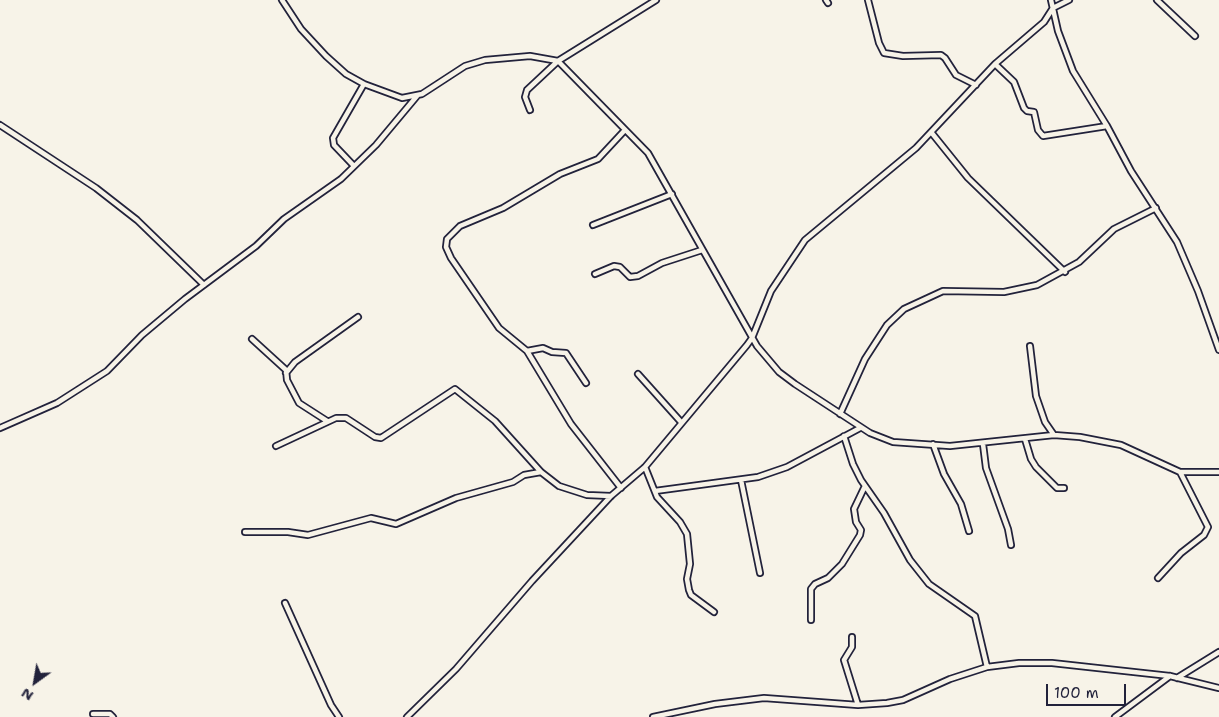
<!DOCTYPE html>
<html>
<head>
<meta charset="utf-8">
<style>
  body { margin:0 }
  #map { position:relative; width:1219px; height:717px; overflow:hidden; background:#f7f3e8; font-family:"Shantell Sans",sans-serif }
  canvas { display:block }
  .north { position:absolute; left:10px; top:657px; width:50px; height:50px; -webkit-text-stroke:4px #f7f3e8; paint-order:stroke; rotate:212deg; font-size:14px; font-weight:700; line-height:20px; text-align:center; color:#22223b }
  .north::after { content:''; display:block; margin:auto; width:18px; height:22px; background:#22223b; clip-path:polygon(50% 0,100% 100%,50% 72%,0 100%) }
  .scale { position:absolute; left:1046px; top:684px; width:80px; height:22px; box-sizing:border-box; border:2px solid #22223b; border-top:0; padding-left:6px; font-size:15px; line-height:18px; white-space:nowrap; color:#22223b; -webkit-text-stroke:4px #f7f3e8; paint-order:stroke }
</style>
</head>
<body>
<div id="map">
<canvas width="1219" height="717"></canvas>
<div class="north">N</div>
<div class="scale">100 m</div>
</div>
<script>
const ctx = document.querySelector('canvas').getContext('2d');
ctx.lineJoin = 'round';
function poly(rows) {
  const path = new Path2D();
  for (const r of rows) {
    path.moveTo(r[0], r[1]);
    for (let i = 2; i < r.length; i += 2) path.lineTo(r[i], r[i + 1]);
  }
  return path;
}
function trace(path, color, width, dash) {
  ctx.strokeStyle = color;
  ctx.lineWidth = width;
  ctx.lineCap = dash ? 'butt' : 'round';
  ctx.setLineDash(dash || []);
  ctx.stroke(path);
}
const street = poly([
  [282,0,301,29,326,56,346,74,364,84,402,98,422,94,465,66,485,60,530,56,558,61,648,153,757,346,779,372,795,384,870,433,893,442,950,446,1054,435,1080,437,1121,445,1180,472,1219,472],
  [826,0,828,3],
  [868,0,879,43,884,53,903,56,941,55,945,58,956,75,976,85],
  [1051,0,1058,31,1073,71,1107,126,1131,171,1177,242,1198,291,1219,350],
  [1157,0,1195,36],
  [995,64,1014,82,1024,108,1027,111,1034,112,1038,130,1043,136,1107,126],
  [530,110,525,97,527,90,558,61,656,0],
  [0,125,96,188,137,220,204,285],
  [931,132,968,178,1065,272],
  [354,166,334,145,333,138,364,84],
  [593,225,672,194],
  [595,274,614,266,620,267,630,277,638,276,662,263,702,250],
  [252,339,286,370,287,380,299,403,327,421],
  [1030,346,1036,396,1045,422,1054,435],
  [527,351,571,424,621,488],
  [286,373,295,362,358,317],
  [638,374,681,422],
  [586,383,566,353,552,352,543,348,527,351,499,328,451,258,446,247,447,239,460,226,503,208,560,174,598,159,625,130],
  [840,414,865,359,887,325,904,309,943,291,1004,292,1037,285,1079,262,1114,229,1156,208],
  [0,428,57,403,107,371,142,335,185,299,256,246,284,219,341,179,376,145,417,96],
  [844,436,853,464,861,480,884,513,910,560,929,584,975,616,987,667],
  [1025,439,1031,459,1036,467,1057,488,1064,488],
  [933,444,944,474,961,504,969,531],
  [983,444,986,468,1008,529,1011,545],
  [276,446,336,418,346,418,375,437,381,438,455,389,495,421,541,472,559,486,587,495,611,496],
  [645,467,657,497,680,522,687,534,690,564,687,579,689,590,691,595,714,612],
  [741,480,760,573],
  [655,491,758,477,787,467,860,428],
  [245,532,288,532,308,535,371,518,396,524,456,498,513,482,524,475,541,472],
  [1158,578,1181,553,1204,535,1208,527,1180,472],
  [285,603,331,705,339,717],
  [811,620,811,589,815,584,828,578,842,564,860,535,861,530,856,522,854,509,865,486],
  [852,637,852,647,844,660,858,705],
  [1177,678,1219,652],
  [93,714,110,714,113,717],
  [407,717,456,669,532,581,611,496,645,467,747,345,752,338,771,291,805,240,916,148,995,64,1044,22,1053,8,1069,0],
  [653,717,715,704,764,698,858,705,887,703,903,700,950,679,987,667,1019,663,1052,663,1170,676,1219,688],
  [1115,717,1170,676]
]);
trace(street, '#22223b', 8);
trace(street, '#f7f3e8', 4.5);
</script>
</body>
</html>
